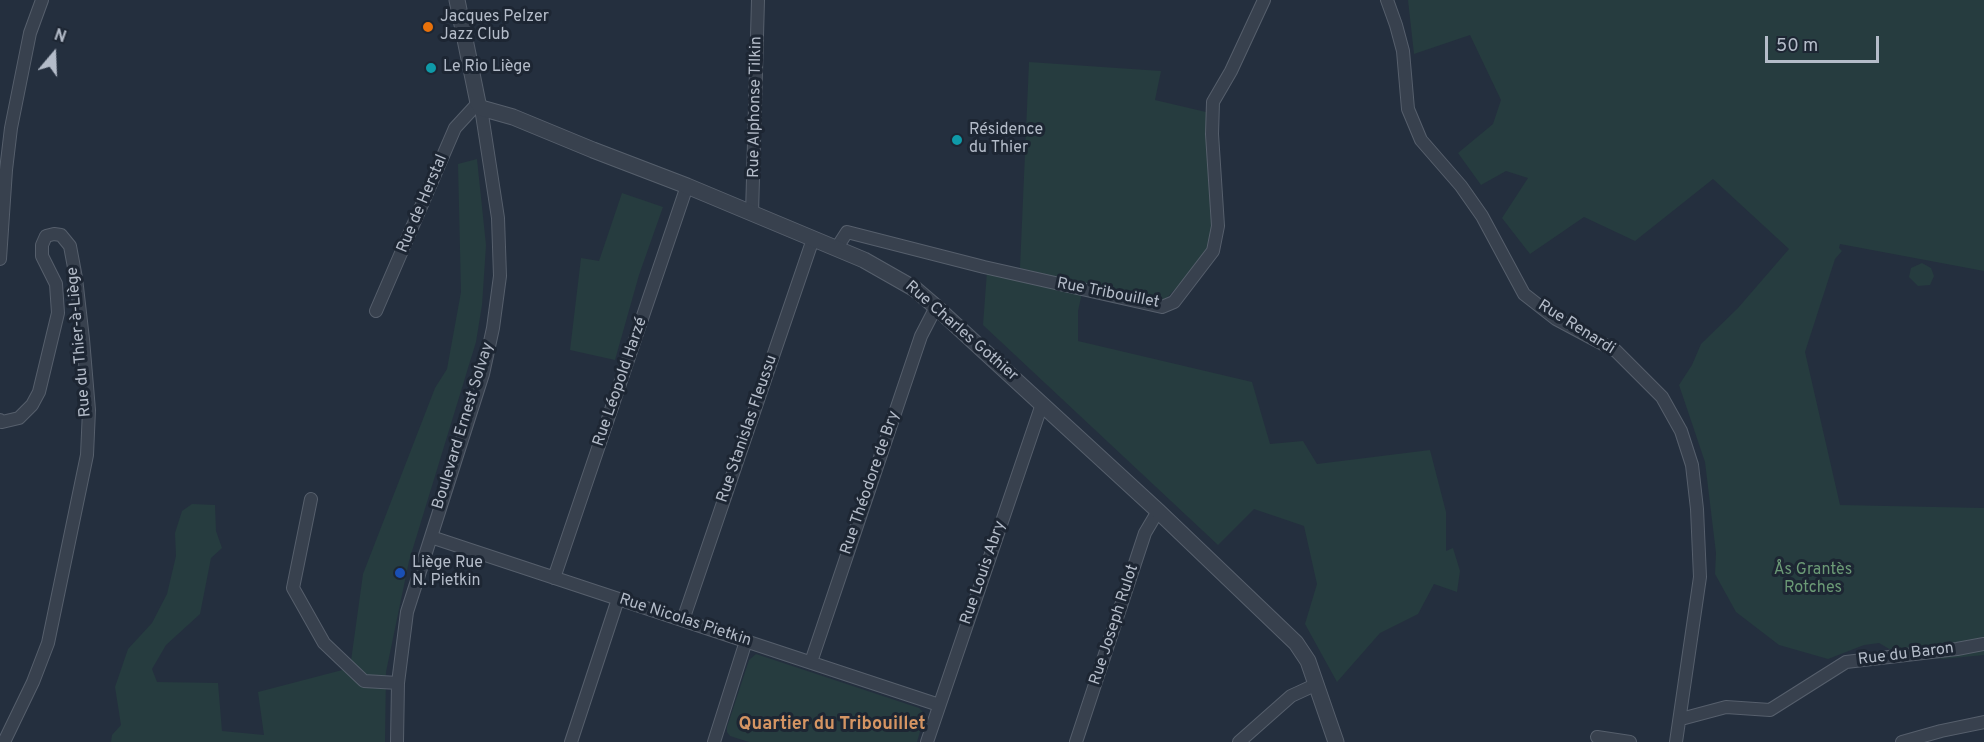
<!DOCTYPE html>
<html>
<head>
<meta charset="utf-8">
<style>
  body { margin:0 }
  #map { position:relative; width:1984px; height:742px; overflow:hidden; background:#242f3e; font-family:Overpass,sans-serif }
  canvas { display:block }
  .north { position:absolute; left:24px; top:24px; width:60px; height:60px; -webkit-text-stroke:4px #1d2633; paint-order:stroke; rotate:19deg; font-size:16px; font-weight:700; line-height:24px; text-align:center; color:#b4bcc9 }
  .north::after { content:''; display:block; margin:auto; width:21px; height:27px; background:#b4bcc9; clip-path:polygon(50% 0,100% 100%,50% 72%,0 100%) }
  .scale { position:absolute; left:1765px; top:36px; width:114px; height:27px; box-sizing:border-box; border:3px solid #b4bcc9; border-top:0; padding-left:8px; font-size:18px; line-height:21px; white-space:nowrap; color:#b4bcc9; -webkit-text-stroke:4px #1d2633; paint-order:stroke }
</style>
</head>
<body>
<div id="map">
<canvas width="1984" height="742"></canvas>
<div class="north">N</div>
<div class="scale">50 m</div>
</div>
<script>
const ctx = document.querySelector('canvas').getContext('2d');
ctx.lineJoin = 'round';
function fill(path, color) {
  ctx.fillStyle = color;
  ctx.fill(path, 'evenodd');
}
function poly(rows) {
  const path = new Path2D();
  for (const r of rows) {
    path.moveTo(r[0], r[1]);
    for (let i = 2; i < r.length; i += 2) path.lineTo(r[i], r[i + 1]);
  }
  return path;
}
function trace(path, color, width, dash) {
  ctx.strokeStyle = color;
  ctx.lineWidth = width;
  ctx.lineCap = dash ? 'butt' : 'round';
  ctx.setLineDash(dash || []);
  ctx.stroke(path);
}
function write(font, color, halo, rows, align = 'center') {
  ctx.font = font + ' Overpass,sans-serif';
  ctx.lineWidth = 6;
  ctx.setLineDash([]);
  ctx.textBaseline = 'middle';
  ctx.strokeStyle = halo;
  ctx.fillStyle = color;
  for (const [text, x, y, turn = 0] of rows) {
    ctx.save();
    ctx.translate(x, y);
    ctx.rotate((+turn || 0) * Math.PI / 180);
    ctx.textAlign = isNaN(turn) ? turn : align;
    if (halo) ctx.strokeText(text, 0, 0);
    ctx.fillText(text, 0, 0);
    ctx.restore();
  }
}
const green = poly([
  [1408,0,1984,0,1984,271,1840,244,1839,248,1842,251,1835,259,1805,352,1840,505,1984,508,1984,655,1943,659,1898,654,1879,643,1864,645,1828,659,1779,645,1736,612,1715,574,1716,553,1705,462,1679,385,1692,365,1701,344,1738,308,1789,249,1713,179,1635,241,1584,217,1530,254,1502,218,1528,178,1506,171,1481,185,1458,153,1493,124,1501,100,1470,35,1414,54],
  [1029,62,1161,71,1155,100,1206,112,1214,221,1208,254,1161,304,1020,268],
  [477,159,486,245,482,305,476,342,409,561,386,672,385,742,111,742,112,735,121,725,115,687,128,649,152,623,167,594,176,556,175,533,182,511,192,504,215,505,216,531,222,548,211,558,200,614,166,645,152,669,157,682,218,683,222,731,264,735,258,692,350,668,363,574,435,388,447,369,461,292,458,164],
  [622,193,663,207,639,275,615,360,570,350,581,258,599,261],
  [1922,263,1931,268,1934,276,1930,285,1918,286,1909,277,1911,268],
  [987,271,1082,293,1078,311,1078,341,1252,382,1270,444,1303,441,1317,464,1430,450,1446,512,1446,551,1453,548,1460,571,1457,592,1434,584,1418,614,1380,633,1337,682,1305,624,1317,584,1304,526,1254,509,1218,545,983,325],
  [756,654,919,708,924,713,924,718,917,742,749,742,730,736,727,732,727,727,749,660]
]);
const minor = poly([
  [1387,0,1396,25,1403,51,1408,109,1421,140,1461,186,1482,216,1524,294,1556,319,1616,351,1662,397,1681,431,1692,465,1697,509,1700,577,1676,742],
  [752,214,758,0],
  [836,249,847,232,984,267,1162,307,1174,302,1213,251,1218,226,1212,134,1213,102,1231,71,1264,0],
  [0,259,6,170,11,128,30,33,42,0],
  [376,311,455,128,478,103],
  [0,420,2,422,19,418,32,405,39,392,58,313,56,284,42,256,42,245,46,236,54,234,61,235,70,246,76,278,83,339,89,410,87,455,48,643,33,682,4,742],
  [311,499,293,588,324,643,364,681,398,683],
  [431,537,939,705],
  [554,578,687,186],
  [683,620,813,239],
  [811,662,921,336,936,307],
  [1681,719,1726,707,1770,710,1846,662,1957,649,1984,644],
  [1597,737,1630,742],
  [397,742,398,683,407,612,483,374,493,328,500,276,498,218,481,108],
  [571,742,618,599],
  [714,742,746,641],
  [927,742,1042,404],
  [1076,742,1145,533,1158,511],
  [1239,742,1291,696,1317,684],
  [1902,742,1941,731,1984,722]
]);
const tertiary = poly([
  [457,0,478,103,481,108,513,117,593,150,687,186,864,260,915,289,936,307,1158,511,1296,643,1308,661,1336,742]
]);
const markers = [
  [428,27,6,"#e8710a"],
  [431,68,6,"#0f9aa8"],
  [957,140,6,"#0f9aa8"],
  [400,573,6,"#1a4fb4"]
];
const poiNames = [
  ["Jacques Pelzer",440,18],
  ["Jazz Club",440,36],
  ["Le Rio Liège",443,68],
  ["Résidence",969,131],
  ["du Thier",969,149],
  ["Liège Rue",412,564],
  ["N. Pietkin",412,582]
];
const streetNames = [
  ["Rue Alphonse Tilkin",756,107,-89],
  ["Rue de Herstal",423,204,-67],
  ["Rue Tribouillet",1108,294,11],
  ["Rue Renardi",1576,328,32],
  ["Rue Charles Gothier",961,332,41],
  ["Rue du Thier-à-Liège",80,342,-95],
  ["Rue Léopold Harzé",621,382,-71],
  ["Boulevard Ernest Solvay",464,426,-73],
  ["Rue Stanislas Fleussu",748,429,-71],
  ["Rue Théodore de Bry",871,483,-71],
  ["Rue Louis Abry",984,573,-71],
  ["Rue Nicolas Pietkin",685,621,18],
  ["Rue Joseph Rulot",1115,625,-72],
  ["Rue du Baron",1906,655,-7]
];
const parkNames = [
  ["Ås Grantès",1813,571],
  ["Rotches",1813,589]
];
const neighbourhoodNames = [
  ["Quartier du Tribouillet",832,725]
];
fill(green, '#263c3f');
trace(minor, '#565f6c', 14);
trace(tertiary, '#565f6c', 17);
trace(minor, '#38414e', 12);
trace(tertiary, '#38414e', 15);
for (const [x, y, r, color] of markers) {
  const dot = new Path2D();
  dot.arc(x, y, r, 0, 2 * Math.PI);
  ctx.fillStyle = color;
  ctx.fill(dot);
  trace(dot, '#1d2633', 2);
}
write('16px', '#b4bcc9', '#1d2633', poiNames, 'left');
write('16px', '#b4bcc9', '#1d2633', streetNames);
write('16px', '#6b9a76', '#1d2633', parkNames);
write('bold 18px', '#d59563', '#1d2633', neighbourhoodNames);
</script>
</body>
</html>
